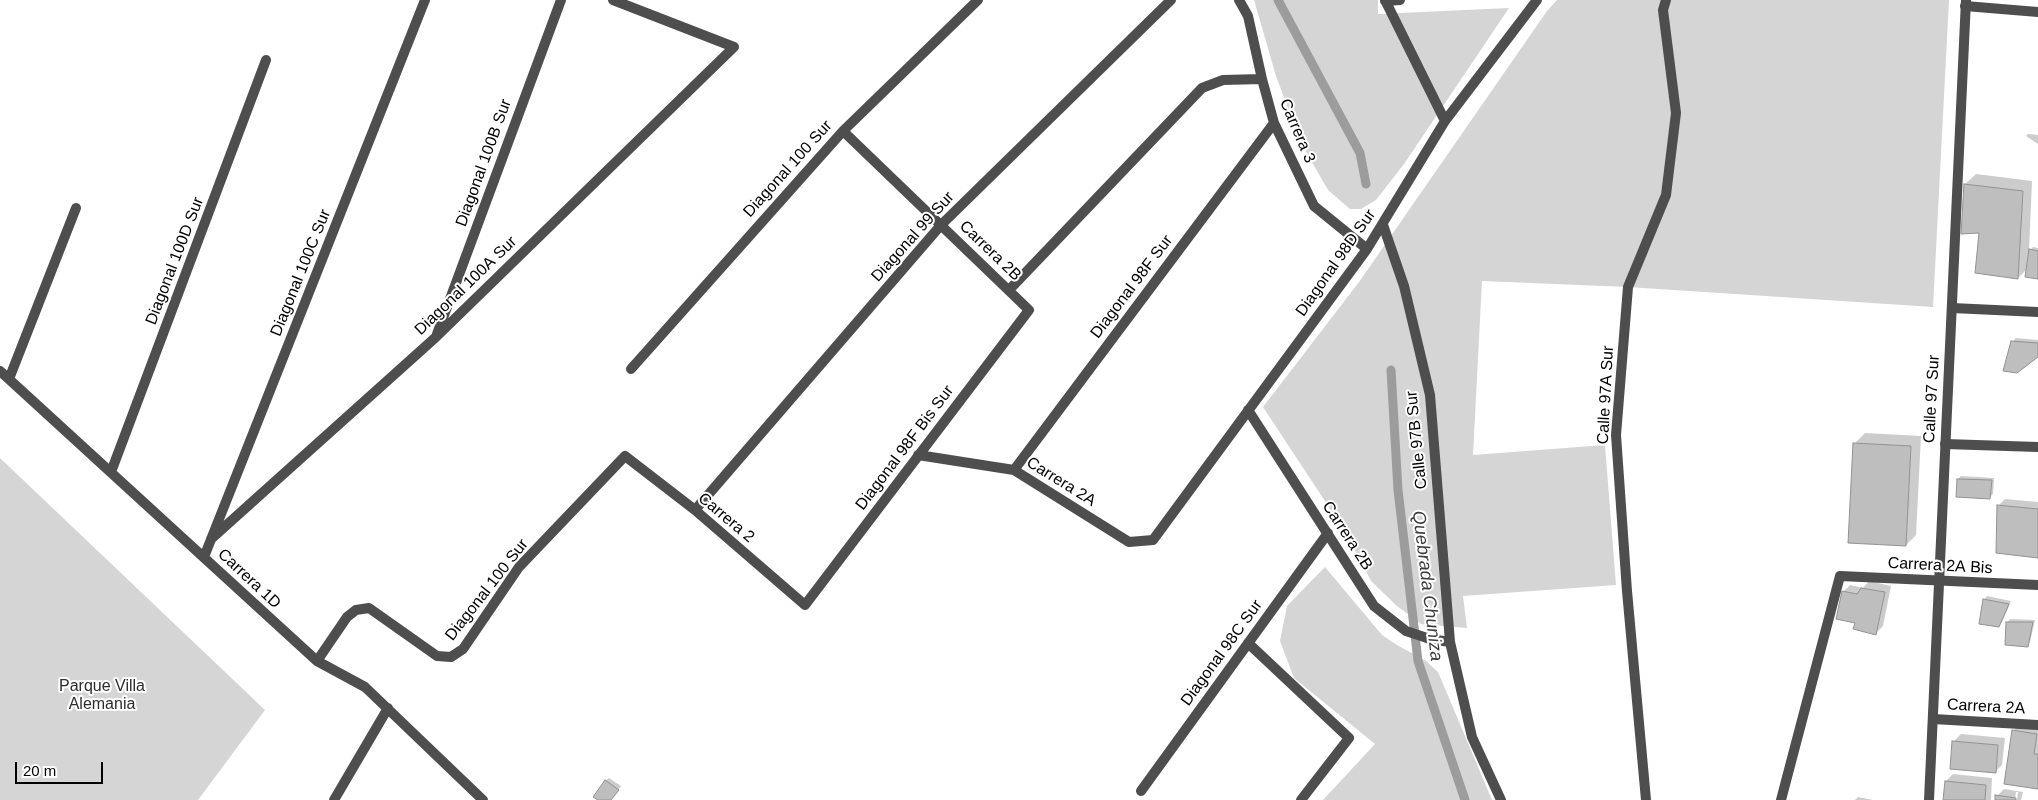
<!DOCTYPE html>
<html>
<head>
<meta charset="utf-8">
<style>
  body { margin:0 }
  #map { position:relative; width:2038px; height:800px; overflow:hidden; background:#fff; font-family:Arial,sans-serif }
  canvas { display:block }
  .scale { position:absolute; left:15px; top:762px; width:88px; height:22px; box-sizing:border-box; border:2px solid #000; border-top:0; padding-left:6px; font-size:15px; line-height:18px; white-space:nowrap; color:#000; -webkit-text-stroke:4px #fff; paint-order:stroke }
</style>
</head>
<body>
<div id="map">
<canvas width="2038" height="800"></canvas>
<div class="scale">20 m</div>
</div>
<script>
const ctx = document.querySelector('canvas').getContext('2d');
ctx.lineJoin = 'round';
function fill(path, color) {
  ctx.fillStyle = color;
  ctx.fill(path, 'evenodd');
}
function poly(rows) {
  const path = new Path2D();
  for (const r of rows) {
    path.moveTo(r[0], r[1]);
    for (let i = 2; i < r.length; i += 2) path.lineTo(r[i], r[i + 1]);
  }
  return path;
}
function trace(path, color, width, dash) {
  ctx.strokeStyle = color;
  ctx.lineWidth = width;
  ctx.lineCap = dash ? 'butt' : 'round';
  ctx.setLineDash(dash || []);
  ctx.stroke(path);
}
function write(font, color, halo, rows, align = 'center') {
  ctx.font = font + ' Arial,sans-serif';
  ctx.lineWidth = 4;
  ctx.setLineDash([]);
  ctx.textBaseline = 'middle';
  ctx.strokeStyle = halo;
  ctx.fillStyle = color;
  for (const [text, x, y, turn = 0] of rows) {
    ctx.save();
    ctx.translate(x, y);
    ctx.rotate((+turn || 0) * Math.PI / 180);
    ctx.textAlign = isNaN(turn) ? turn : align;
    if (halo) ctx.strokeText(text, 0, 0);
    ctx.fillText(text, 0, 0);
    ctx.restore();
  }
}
const green = poly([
  [1254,0,1378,0,1378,14,1509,8,1404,164,1376,200,1361,209,1350,209,1328,190,1301,143,1276,76],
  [1557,0,1949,0,1933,307,1628,287,1482,281,1473,455,1605,445,1616,585,1463,596,1467,628,1421,624,1397,606,1371,581,1346,533,1263,407,1359,282,1547,11],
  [0,458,265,710,198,800,0,800],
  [1325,567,1382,635,1397,645,1426,661,1438,672,1492,800,1323,800,1375,744,1294,678,1280,641,1287,606]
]);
const shadow = poly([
  [2028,134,2038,135,2038,144,2026,136],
  [1976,174,2032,181,2029,251,2033,247,2038,248,2038,277,2028,268,2018,278,1980,231,1965,184],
  [2016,338,2038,340,2038,356,2013,341],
  [1865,433,1921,436,1916,535,1906,545,1855,443],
  [1961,476,1994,478,1993,494,1990,497,1958,479],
  [2005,499,2038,502,2038,557,1998,506],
  [1869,581,1891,586,1883,626,1876,633,1856,622,1843,592,1850,585,1863,588],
  [1987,596,2011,601,2002,622,1998,625,1984,600],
  [2010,619,2035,620,2030,642,2027,646,2007,623],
  [2020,724,2038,727,2038,788,2013,731],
  [1961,734,2005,738,2002,765,1995,772,1954,741],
  [1953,774,1992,778,1991,800,1945,800,1946,781],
  [609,778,621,786,611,800,600,800,605,781],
  [2004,789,2023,792,2021,800,2017,800,2018,792,2016,792,2015,800,1996,800,1997,796],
  [1858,797,1873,800,1855,800]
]);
const stream = poly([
  [1278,0,1360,153,1366,184],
  [1391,370,1398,490,1418,661,1465,800]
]);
const building = poly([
  [1964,184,2023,191,2018,279,1975,273,1979,233,1961,234,1964,184],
  [2029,249,2038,251,2038,279,2025,277,2029,249],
  [2011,341,2038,343,2038,357,2017,373,2003,371,2011,341],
  [1853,443,1911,446,1906,546,1848,543,1853,443],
  [1957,479,1992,480,1990,499,1956,497,1957,479],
  [1997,505,2038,509,2038,558,1996,553,1997,505],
  [1861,588,1885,592,1876,635,1853,629,1855,623,1836,619,1842,591,1857,594,1861,588],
  [1983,599,2009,604,1999,627,1979,624,1983,599],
  [2006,622,2033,622,2028,647,2005,645,2006,622],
  [2012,730,2037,734,2034,754,2038,754,2038,789,2004,784,2012,730],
  [1952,741,1998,745,1996,773,1950,769,1952,741],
  [605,780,619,790,611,800,598,800,593,797,605,780],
  [1945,781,1986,785,1985,800,1943,800,1945,781],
  [1995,795,2016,798,2016,800,1995,800,1995,795]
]);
const minor = poly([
  [1239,0,1248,16,1262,79,1274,123,1314,206,1367,249],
  [1385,0,1445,121],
  [1385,1,1400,0],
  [1965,6,2038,12],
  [1383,225,1404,286,1430,395,1450,642,1472,737,1501,800],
  [1009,290,1202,88,1223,80,1262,79],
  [1952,308,2038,312],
  [437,334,561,0],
  [631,369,843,131,978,0],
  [0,371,317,661,365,687,483,800],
  [9,379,76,208],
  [1248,410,1374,606,1406,631,1430,639,1450,642],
  [1945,444,2038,447],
  [918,455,1014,470,1129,542,1153,540,1367,249,1445,121,1537,0],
  [1014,470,1274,123],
  [111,472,266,60],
  [695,510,941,225,1171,0],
  [211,539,436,337,734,47,613,0],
  [204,557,425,0],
  [1248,643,1349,738,1301,800],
  [317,661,347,617,356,610,369,608,437,656,451,657,463,649,519,567,625,456,695,510,805,605,1029,310,843,131],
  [1933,719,2038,725],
  [1141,791,1328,533],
  [334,800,388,708],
  [1646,800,1627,591,1616,435,1628,287,1666,195,1676,113,1663,10,1666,0],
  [1781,800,1840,576,2038,585]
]);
const tertiary = poly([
  [1929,800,1966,0]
]);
const streetNames = [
  ["Carrera 3",1297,131,67],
  ["Diagonal 100B Sur",484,163,-70],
  ["Diagonal 100 Sur",788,169,-48],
  ["Diagonal 99 Sur",913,237,-48],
  ["Carrera 2B",990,251,44],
  ["Diagonal 100D Sur",175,261,-69],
  ["Diagonal 98D Sur",1336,263,-55],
  ["Diagonal 100C Sur",301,273,-68],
  ["Diagonal 100A Sur",466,286,-44],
  ["Diagonal 98F Sur",1132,287,-53],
  ["Calle 97A Sur",1606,395,-87],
  ["Calle 97 Sur",1932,399,-87],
  ["Calle 97B Sur",1417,440,-96],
  ["Diagonal 98F Bis Sur",905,448,-53],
  ["Carrera 2A",1061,482,32],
  ["Carrera 2",726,518,40],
  ["Carrera 2B",1347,536,57],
  ["Carrera 2A Bis",1940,566,3],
  ["Carrera 1D",249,579,43],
  ["Diagonal 100 Sur",487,590,-52],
  ["Diagonal 98C Sur",1222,653,-54],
  ["Carrera 2A",1986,707,3]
];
const parkNames = [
  ["Parque Villa",102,687],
  ["Alemania",102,705]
];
const waterNames = [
  ["Quebrada Chuniza",1427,586,83]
];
fill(green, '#d5d5d5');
fill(shadow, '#0003');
trace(stream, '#9c9c9c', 9);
fill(building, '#bebebe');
trace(building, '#929292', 1);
trace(minor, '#4e4e4e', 10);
trace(tertiary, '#4e4e4e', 10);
write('16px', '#000', '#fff', streetNames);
write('16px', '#2c2c2c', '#fff', parkNames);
write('italic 18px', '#3d3d3d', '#fff', waterNames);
</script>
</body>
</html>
